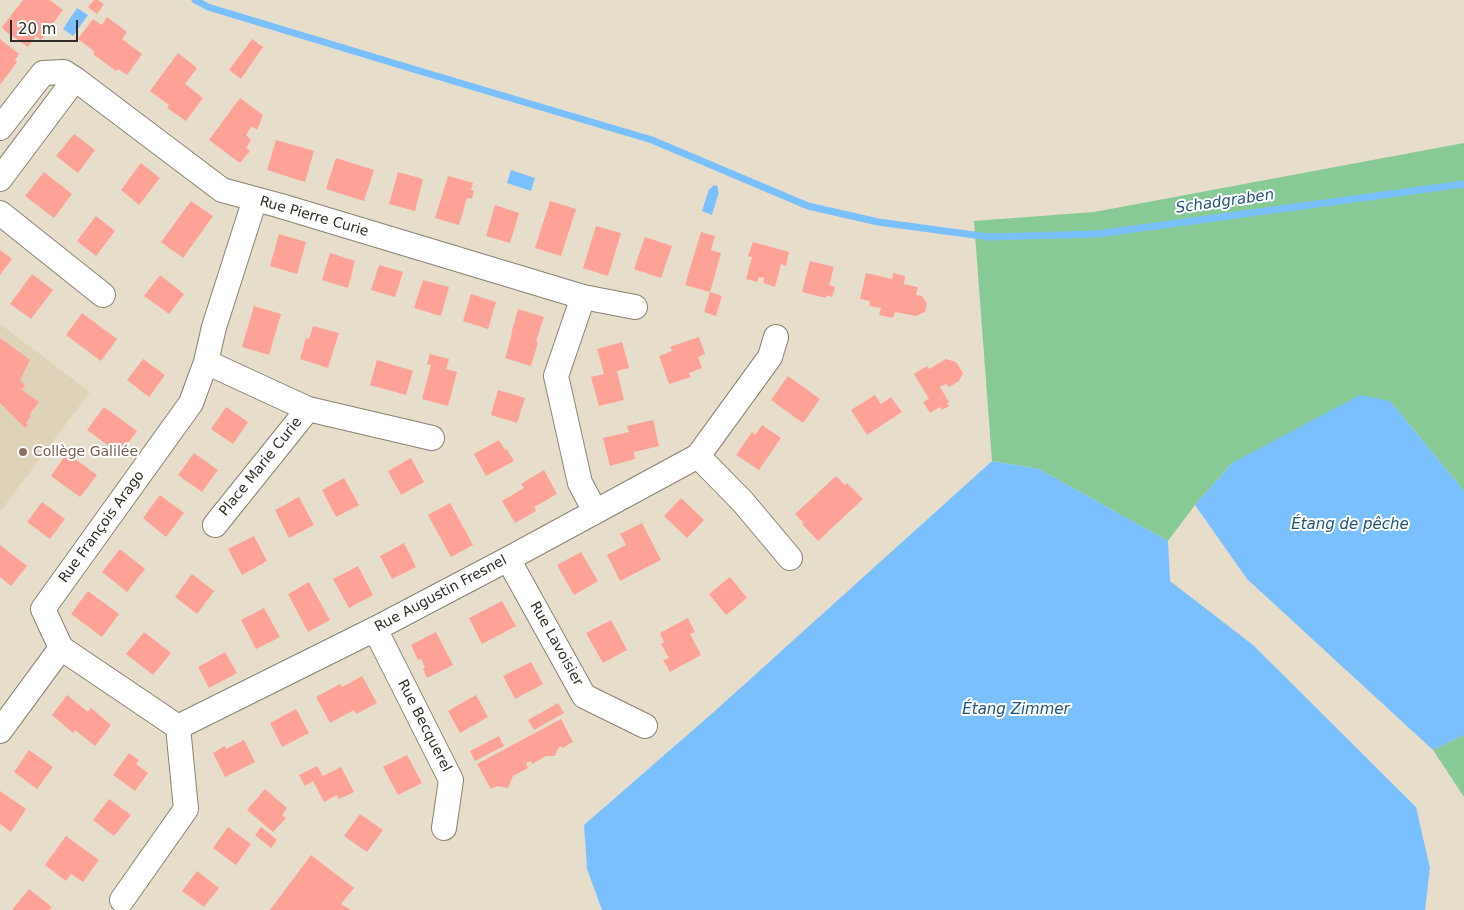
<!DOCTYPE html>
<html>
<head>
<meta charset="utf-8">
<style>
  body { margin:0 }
  #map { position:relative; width:1464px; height:910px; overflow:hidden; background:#e6deca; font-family:"DejaVu Sans",sans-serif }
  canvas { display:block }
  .scale { position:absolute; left:10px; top:20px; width:68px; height:22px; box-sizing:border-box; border:2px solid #312d26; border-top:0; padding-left:6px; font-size:15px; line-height:18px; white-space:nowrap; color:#312d26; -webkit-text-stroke:4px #fff; paint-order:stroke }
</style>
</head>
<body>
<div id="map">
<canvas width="1464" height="910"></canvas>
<div class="scale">20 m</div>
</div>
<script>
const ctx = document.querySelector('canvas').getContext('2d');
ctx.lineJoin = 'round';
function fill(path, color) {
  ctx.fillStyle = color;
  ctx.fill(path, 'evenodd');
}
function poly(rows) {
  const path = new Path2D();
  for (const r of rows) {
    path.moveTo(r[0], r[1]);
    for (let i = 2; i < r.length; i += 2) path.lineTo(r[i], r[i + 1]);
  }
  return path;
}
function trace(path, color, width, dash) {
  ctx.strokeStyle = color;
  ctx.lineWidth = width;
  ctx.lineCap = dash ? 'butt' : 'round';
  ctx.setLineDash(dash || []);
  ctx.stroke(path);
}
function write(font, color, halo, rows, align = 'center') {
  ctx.font = font + ' "DejaVu Sans",sans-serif';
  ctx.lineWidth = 4;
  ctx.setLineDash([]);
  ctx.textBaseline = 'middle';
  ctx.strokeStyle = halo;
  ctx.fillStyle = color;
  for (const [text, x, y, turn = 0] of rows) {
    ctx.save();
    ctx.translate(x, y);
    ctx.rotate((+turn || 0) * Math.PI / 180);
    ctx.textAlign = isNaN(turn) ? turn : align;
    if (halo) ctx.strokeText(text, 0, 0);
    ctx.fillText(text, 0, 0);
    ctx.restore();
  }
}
const built = poly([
  [0,324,90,392,0,512]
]);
const green = poly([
  [1464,143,1464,491,1390,401,1232,463,1195,505,1168,541,1039,469,992,461,974,221,1094,212],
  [1464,735,1464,797,1433,750]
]);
const water = poly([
  [77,8,88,15,73,36,63,29],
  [511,170,535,178,531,191,507,183],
  [714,185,717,186,718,188,718,192,719,192,712,215,702,211,709,189,710,189],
  [1360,395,1390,401,1464,491,1464,735,1433,750,1247,579,1195,505,1232,463],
  [992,461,1039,469,1168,541,1170,581,1253,645,1416,807,1430,868,1425,910,602,910,587,869,584,825,716,710]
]);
const stream = poly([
  [195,0,208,7,413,69,652,140,808,206,878,222,989,237,1097,234,1464,184]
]);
const building = poly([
  [23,0,50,0,63,10,41,40,36,36,28,47,5,31,2,27],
  [94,0,98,0,104,4,97,14,88,7],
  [107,17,127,32,122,39,142,54,127,75,118,69,116,71,93,54,95,52,78,39,93,19,102,25],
  [0,39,19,54,15,60,17,62,0,85],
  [252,39,263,47,241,79,229,70],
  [178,53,197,68,185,84,203,98,186,121,167,108,169,105,150,91],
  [240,98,263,115,257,130,252,126,246,135,251,140,246,148,250,151,240,163,209,140],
  [74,134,95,150,78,173,56,156],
  [276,140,314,151,305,182,267,170],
  [336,158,374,170,364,201,326,189],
  [141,163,160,178,139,205,121,190],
  [44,172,72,194,54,218,25,196],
  [398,172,423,179,415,211,389,204],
  [448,176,473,183,471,190,474,191,472,199,467,198,459,225,435,218],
  [191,201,213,216,183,258,161,242],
  [550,201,576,209,561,256,535,248],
  [495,205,519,213,510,243,486,236],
  [96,216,115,231,96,256,77,241],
  [596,226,621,233,608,276,583,268],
  [701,232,715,236,711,250,721,253,710,292,685,285],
  [279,234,306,242,297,274,270,266],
  [645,237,672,246,661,278,634,269],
  [753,242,789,252,786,266,781,264,775,287,763,283,764,278,759,277,757,282,746,279,752,257,748,256],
  [0,250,12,259,0,275],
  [330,253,355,261,348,288,322,280],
  [810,261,834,267,829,285,835,287,832,297,827,295,826,298,802,292],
  [379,265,403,272,395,297,371,290],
  [866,273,892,279,893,273,905,276,904,284,918,287,916,295,922,296,927,303,925,312,916,316,895,312,893,318,879,315,881,308,869,306,870,301,860,299],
  [32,274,53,290,31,319,10,304],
  [160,275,184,294,169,314,144,296],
  [423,280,449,287,441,316,414,308],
  [710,292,722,296,716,316,704,312],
  [471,294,496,302,488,329,463,321],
  [254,306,281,314,269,355,242,347],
  [518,309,544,317,536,341,538,342,531,366,505,358,512,334,511,334],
  [82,313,117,339,101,361,66,335],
  [313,326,339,333,328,368,300,359,306,338,309,339],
  [699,337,705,354,698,357,702,368,689,373,691,377,669,384,659,356,672,351,670,347],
  [0,338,30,360,20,380,25,385,22,390,39,402,29,415,31,416,26,423,28,425,25,428,0,403],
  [622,342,629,368,617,371,624,400,599,406,591,377,604,374,597,349],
  [430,354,449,359,446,369,457,372,448,406,422,399,431,365,427,364],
  [143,359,165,375,149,397,127,380],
  [946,359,956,362,963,373,959,381,949,387,946,384,940,387,949,402,947,403,949,406,942,410,940,407,930,413,923,402,929,399,914,374,927,366,929,369],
  [377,360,413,371,406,395,370,385],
  [788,376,820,399,803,423,771,400],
  [498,390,525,398,517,423,491,415],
  [875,395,881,404,891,397,902,412,867,435,851,410],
  [104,407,137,431,120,454,87,430],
  [226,407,248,422,233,444,211,429],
  [653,420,659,446,634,452,635,459,610,466,603,438,629,432,627,426],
  [762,425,781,438,759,470,736,455,752,432,755,435],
  [499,440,505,450,507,449,514,461,486,476,474,454],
  [67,453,97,475,80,497,51,476],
  [194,453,218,470,202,492,178,475],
  [411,458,424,482,401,495,388,471],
  [544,470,557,494,534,507,536,511,515,523,502,501,524,488,521,484],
  [836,476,845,485,847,483,863,499,818,541,802,524,804,523,795,514],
  [344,478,359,505,336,517,322,490],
  [160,495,184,513,166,537,143,518],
  [299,497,314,525,289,538,275,510],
  [681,498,704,520,687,538,664,516],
  [42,502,65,519,50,539,27,522],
  [450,503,473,545,451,557,428,515],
  [642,523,661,560,620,581,607,555,626,545,620,534],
  [254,536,267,561,242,575,228,549],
  [404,543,416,567,392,579,380,556],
  [0,545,27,566,11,586,0,577],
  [120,549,145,569,127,592,102,572],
  [581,552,598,581,574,595,557,565],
  [358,566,373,595,349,608,333,579],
  [192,574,214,591,197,614,175,597],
  [730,577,747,598,726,615,709,594],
  [309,582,330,620,308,632,288,594],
  [88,591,119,614,102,637,71,614],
  [502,601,516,626,482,644,469,618],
  [264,608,280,637,256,649,241,620],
  [688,618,695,632,690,634,701,655,670,672,663,660,669,658,661,644,664,642,660,633],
  [611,620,627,650,603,663,586,633],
  [144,632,171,653,153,675,126,654],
  [436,632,453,665,427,678,423,669,425,667,421,659,418,660,411,645],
  [225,652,237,673,209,688,198,667],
  [531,662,543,684,515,699,503,676],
  [362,676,377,703,356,714,354,710,330,723,316,697,340,684,342,687],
  [67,695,88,712,91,708,111,725,95,746,75,730,73,733,52,715],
  [476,695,488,717,460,733,448,711],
  [558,703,564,713,534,730,528,720],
  [296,709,309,733,282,747,270,723],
  [561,719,573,742,562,748,561,746,558,748,555,756,546,756,532,764,531,761,526,763,528,768,513,776,508,788,497,786,491,789,477,764],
  [499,736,504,746,475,761,470,751],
  [244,740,255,762,225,777,213,753,225,746,226,749],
  [29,750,53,767,37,789,14,772],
  [129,753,139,760,136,764,148,773,135,791,113,775],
  [407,755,422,783,398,795,383,767],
  [317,766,323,776,341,767,354,792,339,799,337,795,324,802,313,781,305,786,299,775],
  [265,789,287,808,282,815,286,818,273,832,247,810],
  [0,791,26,809,11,832,0,824],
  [109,799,131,815,114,836,93,820],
  [360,814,383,830,367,852,344,836],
  [228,827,251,844,236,865,213,848],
  [261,827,277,840,271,848,255,835],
  [66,836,99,860,83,882,71,874,66,881,45,865],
  [311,855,354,888,341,904,351,910,270,910],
  [197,871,219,888,204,907,182,891],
  [29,889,52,907,49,910,12,910]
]);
const minor = poly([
  [0,128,43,73,64,72,75,79,222,190,281,206,583,297,556,376,580,483,595,511],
  [0,179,75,79],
  [0,213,103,295],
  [583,297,635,307],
  [206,362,308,409,432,438],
  [698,456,743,502,790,558],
  [215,525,308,409],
  [508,559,584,696,645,726],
  [375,629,451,780,444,828],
  [61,648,178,727,375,629,508,559,698,456,770,357,776,337],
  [0,731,61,648,43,609,191,403,206,362,214,327,255,199],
  [122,900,186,809,178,727]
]);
const markers = [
  [23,452,5,"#8d6e63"]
];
const streetNames = [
  ["Rue Pierre Curie",314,217,16],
  ["Place Marie Curie",261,467,-51],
  ["Rue François Arago",102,527,-54],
  ["Rue Augustin Fresnel",441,594,-28],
  ["Rue Lavoisier",556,644,61],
  ["Rue Becquerel",424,726,63]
];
const educationNames = [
  ["Collège Galilée",33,452]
];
const waterNames = [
  ["Schadgraben",1225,202,-8],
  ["Étang de pêche",1350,525],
  ["Étang Zimmer",1016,710]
];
fill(built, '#ded3b8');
fill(green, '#87ca95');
fill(water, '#7bc0fe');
trace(stream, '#7bc0fe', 7);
fill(building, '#fea196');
trace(minor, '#8a8270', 26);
trace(minor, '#fff', 24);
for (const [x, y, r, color] of markers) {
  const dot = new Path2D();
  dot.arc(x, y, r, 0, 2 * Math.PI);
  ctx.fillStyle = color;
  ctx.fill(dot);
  trace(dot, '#fff', 2);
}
write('14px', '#312d26', '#fff', streetNames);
write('14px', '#785e54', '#fff', educationNames, 'left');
write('italic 15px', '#22537b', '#fff', waterNames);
</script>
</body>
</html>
